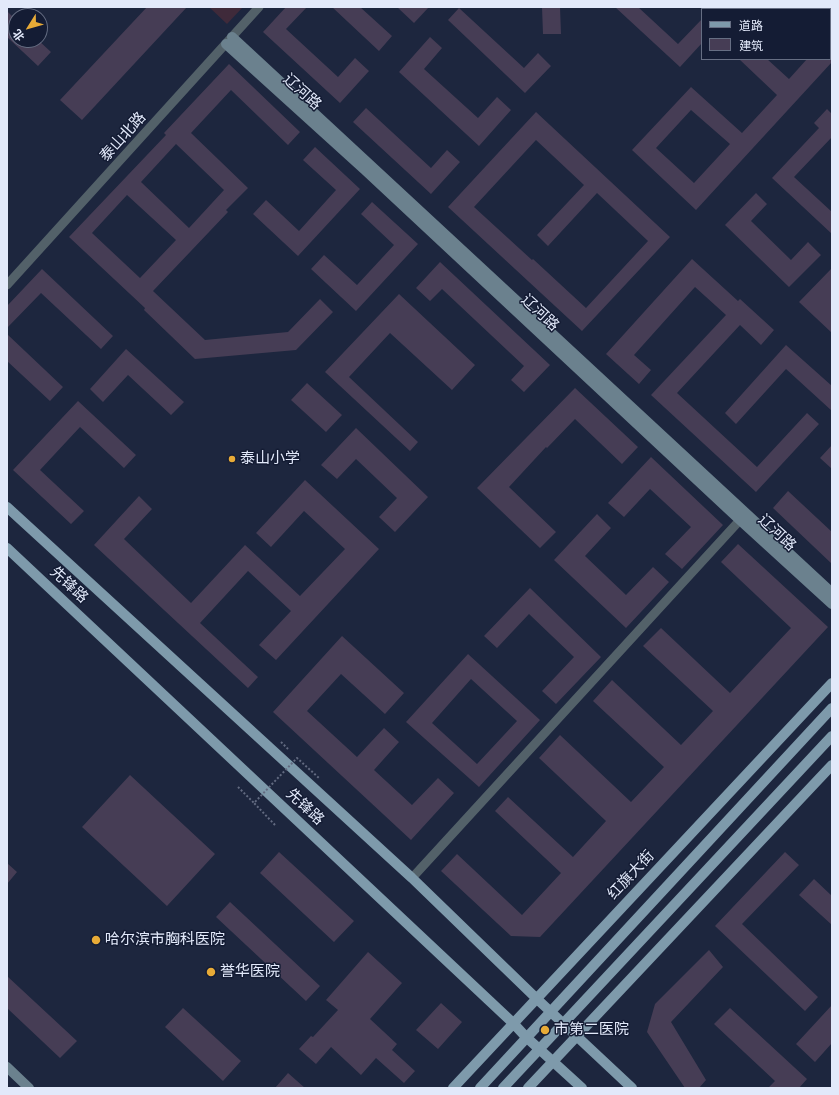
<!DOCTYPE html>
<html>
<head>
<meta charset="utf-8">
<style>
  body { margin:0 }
  #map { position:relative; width:839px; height:1095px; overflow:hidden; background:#1d263e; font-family:"Zilla Slab","Noto Sans SC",serif }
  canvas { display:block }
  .frame { position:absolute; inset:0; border:8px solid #e2e9fa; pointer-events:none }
  .legend { position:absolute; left:701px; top:8px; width:130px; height:52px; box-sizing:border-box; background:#141c34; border:1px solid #666e83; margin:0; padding:5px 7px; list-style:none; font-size:12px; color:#e2e9fa }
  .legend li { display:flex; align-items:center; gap:8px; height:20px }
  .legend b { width:20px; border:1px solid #666e83 }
  .north { position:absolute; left:8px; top:8px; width:40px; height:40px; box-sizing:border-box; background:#141c34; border:1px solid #666e83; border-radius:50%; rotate:233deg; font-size:11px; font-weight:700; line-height:16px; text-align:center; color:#e2e9fa }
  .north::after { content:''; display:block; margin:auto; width:14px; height:18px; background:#e8ab37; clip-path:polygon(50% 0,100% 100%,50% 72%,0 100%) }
</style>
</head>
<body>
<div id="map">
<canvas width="839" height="1095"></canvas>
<div class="frame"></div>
<ul class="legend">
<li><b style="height:5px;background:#7e9aab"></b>道路</li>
<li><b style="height:11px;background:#463d55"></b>建筑</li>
</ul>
<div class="north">北</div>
</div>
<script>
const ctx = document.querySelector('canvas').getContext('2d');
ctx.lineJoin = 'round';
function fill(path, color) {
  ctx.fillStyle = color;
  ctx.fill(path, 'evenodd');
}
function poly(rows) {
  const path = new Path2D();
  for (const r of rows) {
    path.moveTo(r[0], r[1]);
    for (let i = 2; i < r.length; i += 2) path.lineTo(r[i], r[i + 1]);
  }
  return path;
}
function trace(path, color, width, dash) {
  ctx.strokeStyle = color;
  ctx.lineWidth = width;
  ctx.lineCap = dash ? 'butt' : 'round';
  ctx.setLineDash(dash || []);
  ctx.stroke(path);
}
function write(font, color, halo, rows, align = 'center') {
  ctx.font = font + ' "Zilla Slab","Noto Sans SC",serif';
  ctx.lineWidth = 3;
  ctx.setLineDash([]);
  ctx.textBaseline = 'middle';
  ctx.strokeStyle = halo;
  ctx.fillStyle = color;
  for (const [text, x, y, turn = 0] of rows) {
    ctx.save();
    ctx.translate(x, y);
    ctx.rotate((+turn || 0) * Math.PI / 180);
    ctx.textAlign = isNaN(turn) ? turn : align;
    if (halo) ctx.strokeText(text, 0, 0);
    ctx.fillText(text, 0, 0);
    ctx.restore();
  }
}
const green = poly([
  [209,7,243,7,227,24]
]);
const building = poly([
  [147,7,187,7,82,120,60,100],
  [286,7,307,7,286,29,338,77,355,58,369,71,340,103,263,32],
  [332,7,360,7,392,36,379,51],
  [397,7,429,7,414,23],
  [542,7,560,7,561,34,543,34],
  [615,7,638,7,678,44,702,19,702,43,680,67],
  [459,8,524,68,538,53,551,66,525,93,448,20],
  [7,11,16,20,16,40,38,40,51,52,38,66,7,37],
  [430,37,442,48,424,69,478,118,497,97,511,110,479,146,399,72],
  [739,59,767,59,789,79,807,59,832,59,832,62,696,210,632,150,691,87,742,133,777,95],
  [691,110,730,144,694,183,656,148],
  [229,64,300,132,288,145,231,90,191,133,248,188,226,210,228,212,153,291,205,340,288,332,320,299,333,312,296,350,195,359,144,310,145,308,69,237,166,135,164,133],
  [176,144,224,190,189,228,141,182],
  [127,195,176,240,140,278,92,233],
  [366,108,431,168,447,150,460,162,431,194,353,122],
  [827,109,832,114,832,137,794,177,832,212,832,234,772,178,819,128,814,123],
  [536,112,670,237,582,331,448,207],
  [536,140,584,185,537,235,548,246,597,193,648,241,586,308,533,259,532,260,474,207],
  [315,147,360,189,298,256,253,214,266,200,299,231,336,190,303,160],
  [756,193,767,204,751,221,791,260,808,242,821,255,789,287,725,225],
  [372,202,418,244,356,311,311,269,324,255,357,285,394,245,361,214],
  [692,259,738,301,740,299,774,330,761,345,740,325,677,393,757,467,807,413,819,424,756,492,651,395,726,315,695,287,634,355,651,370,639,384,606,354],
  [440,262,550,365,524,392,511,380,524,366,442,289,430,301,416,288],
  [832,268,832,333,799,302],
  [42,269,113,336,101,349,41,293,7,328,7,306],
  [399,294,475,365,452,390,390,333,349,377,418,442,410,451,325,372],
  [7,334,63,387,50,401,7,361],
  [786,345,832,386,832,411,786,369,736,424,725,413],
  [126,349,184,402,171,415,128,375,103,402,90,389],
  [307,383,342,415,326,432,291,400],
  [575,388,638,447,622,464,575,419,547,448,546,447,509,487,556,532,540,548,477,488],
  [78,401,136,455,124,468,80,427,40,470,84,511,71,524,13,470],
  [356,428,428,497,395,532,379,517,397,498,356,459,337,479,321,465],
  [832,445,832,469,820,458],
  [651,457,723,525,682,569,665,554,691,527,650,489,624,517,608,503],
  [305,480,379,549,276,660,259,645,291,611,248,571,200,623,258,677,248,688,94,545,139,496,152,509,124,539,191,603,245,545,300,596,345,549,304,511,271,547,256,533],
  [788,491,832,532,832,564,773,508],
  [597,514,611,528,585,556,626,595,653,567,669,582,626,628,554,560],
  [738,544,828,627,540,937,511,936,441,871,457,854,522,915,561,873,495,811,508,797,573,857,606,821,539,758,560,735,631,802,664,767,593,701,612,680,681,745,713,711,643,646,661,628,730,693,791,628,721,562],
  [530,588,601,657,556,704,542,691,574,657,529,614,497,648,484,636],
  [342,636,404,693,385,714,341,674,307,711,357,757,384,728,399,742,374,770,412,805,438,778,454,793,411,840,273,712],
  [468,654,540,720,479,787,406,722],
  [471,679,517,721,477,764,432,723],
  [130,775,215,854,167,906,82,827],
  [279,852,354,921,334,942,260,873],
  [785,852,799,865,742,924,818,997,805,1011,715,926],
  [7,863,17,872,7,884],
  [814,879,832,896,832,925,799,895],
  [230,902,320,986,306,1001,216,917],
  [709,950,723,967,671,1022,706,1080,699,1088,685,1088,647,1032,655,1004],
  [368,952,402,983,370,1019,397,1044,392,1050,415,1071,404,1083,376,1058,361,1075,331,1047,316,1064,299,1049,311,1036,313,1037,338,1010,326,1000],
  [7,976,77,1041,60,1058,7,1008],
  [441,1003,462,1022,438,1049,416,1030],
  [832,1005,832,1043,815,1062,796,1044],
  [183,1008,241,1061,223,1081,165,1027],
  [730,1008,807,1079,799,1088,768,1088,775,1081,714,1024],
  [288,1073,305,1088,275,1088]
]);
const path = poly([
  [281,742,288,749],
  [238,787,254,803]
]);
const street = poly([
  [7,285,259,7],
  [412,878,740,520]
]);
const secondary = poly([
  [232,37,832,593],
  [226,44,365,170,740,520,832,604],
  [7,1067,29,1088]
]);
const primary = poly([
  [7,507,412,878,537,999,632,1088],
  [7,548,513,1023,526,1037,582,1088],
  [453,1088,832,683],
  [480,1088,832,708],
  [503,1088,832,736],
  [528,1088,832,765]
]);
const pathBridge = poly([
  [275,825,254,803,297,758,319,778]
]);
const markers = [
  [232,459,4,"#e8ab37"],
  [96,940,5,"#e8ab37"],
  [211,972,5,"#e8ab37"],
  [545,1030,5,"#e8ab37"]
];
const streetNames = [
  ["辽河路",302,92,42],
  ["泰山北路",123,137,-48],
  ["辽河路",540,313,43],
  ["辽河路",777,533,43],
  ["先锋路",69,585,43],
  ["先锋路",305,807,43],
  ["红旗大街",631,875,-47]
];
const poiNames = [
  ["泰山小学",240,459],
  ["哈尔滨市胸科医院",105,940],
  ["誉华医院",220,972],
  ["市第二医院",554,1030]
];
fill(green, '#3f2a3a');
fill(building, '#463d55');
trace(path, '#626a80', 2, [2, 2]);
trace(street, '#536169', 9);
trace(secondary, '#6b818e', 10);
trace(primary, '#7e9aab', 10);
trace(pathBridge, '#626a80', 2, [2, 2]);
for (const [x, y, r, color] of markers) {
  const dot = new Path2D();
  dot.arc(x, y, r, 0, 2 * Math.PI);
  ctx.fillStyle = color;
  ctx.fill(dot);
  trace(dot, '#141c34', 1.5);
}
write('15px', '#e2e9fa', '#141c34', streetNames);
write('15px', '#e2e9fa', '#141c34', poiNames, 'left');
</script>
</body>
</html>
